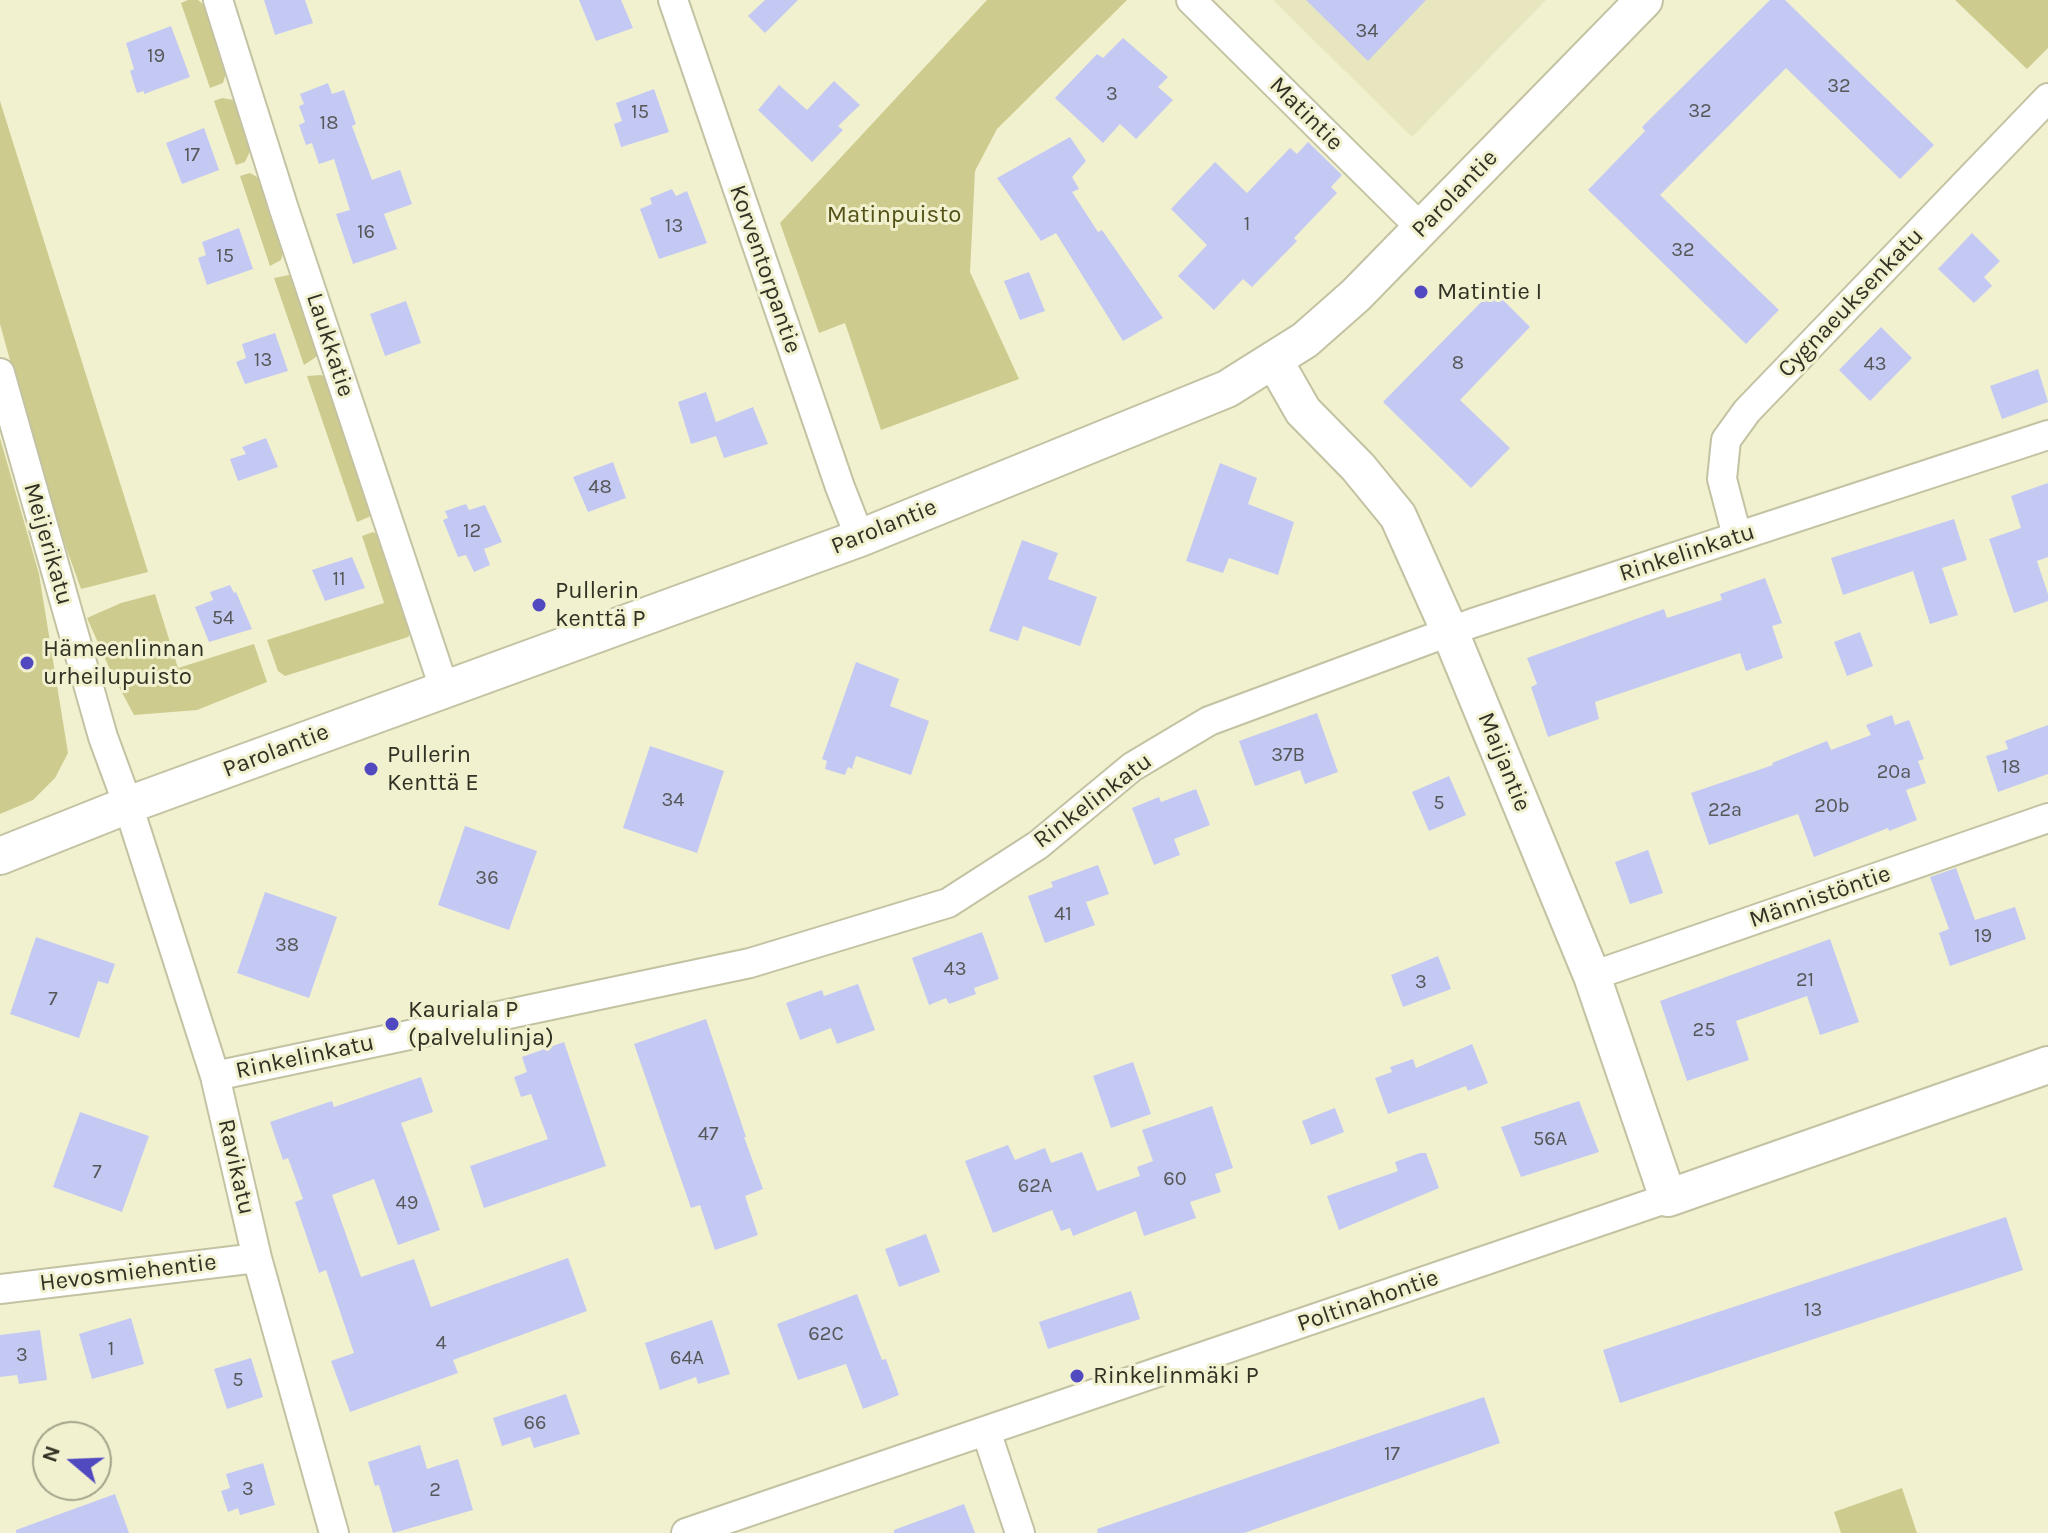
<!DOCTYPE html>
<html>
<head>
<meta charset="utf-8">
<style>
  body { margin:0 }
  #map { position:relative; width:2048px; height:1533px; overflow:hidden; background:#f1f1d0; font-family:Karla,sans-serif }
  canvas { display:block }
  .north { position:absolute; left:32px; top:1421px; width:80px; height:80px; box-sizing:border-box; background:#f1f1d0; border:2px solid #a4a48b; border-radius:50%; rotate:289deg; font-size:22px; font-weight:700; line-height:32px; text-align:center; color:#313124 }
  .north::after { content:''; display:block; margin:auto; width:28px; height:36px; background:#5149c0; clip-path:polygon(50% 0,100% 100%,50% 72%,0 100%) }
</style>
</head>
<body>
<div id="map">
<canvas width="2048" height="1533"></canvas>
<div class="north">N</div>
</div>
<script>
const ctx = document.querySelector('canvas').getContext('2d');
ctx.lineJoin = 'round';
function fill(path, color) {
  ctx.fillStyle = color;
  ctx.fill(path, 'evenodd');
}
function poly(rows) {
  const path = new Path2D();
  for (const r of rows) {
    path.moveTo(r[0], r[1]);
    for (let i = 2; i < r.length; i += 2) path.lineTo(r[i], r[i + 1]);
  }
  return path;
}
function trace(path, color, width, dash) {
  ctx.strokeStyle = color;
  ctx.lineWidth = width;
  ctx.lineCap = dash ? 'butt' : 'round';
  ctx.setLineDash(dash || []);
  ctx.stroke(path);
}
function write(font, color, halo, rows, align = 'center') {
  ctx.font = font + ' Karla,sans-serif';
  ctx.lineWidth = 6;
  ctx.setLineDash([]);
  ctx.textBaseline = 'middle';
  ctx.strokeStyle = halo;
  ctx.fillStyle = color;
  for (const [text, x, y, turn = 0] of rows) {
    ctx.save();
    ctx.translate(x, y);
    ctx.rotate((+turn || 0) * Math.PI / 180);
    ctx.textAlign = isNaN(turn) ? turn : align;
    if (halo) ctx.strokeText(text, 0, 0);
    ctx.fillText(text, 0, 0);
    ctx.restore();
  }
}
const built = poly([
  [1273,0,1546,0,1412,137]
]);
const green = poly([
  [188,0,198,0,204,5,226,73,223,83,210,88,181,3],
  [987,0,1127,0,997,129,975,171,970,272,1019,379,881,430,845,323,819,333,780,223],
  [1955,0,2048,0,2048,48,2027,69],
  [222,98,234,100,250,151,245,162,236,165,214,101],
  [0,101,148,572,81,589,47,494,0,324],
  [250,173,259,178,285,245,281,260,270,266,240,176],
  [289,275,296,280,319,355,304,365,274,278],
  [321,375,330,380,374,507,369,517,357,522,307,376],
  [0,438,39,574,68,753,55,778,33,800,0,814],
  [373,532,384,537,416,626,408,637,285,676,278,671,267,640,384,603,362,536],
  [155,594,178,668,254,644,267,682,197,710,134,715,112,674,87,618,121,603],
  [1902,1488,1917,1533,1841,1533,1834,1512]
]);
const building = poly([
  [264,0,305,0,313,23,275,35],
  [579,0,621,0,633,28,596,41],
  [765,0,798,0,765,33,748,16],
  [1306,0,1426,0,1368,61],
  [1770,0,1785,0,1934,145,1900,179,1786,68,1660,195,1779,310,1746,344,1588,190,1645,131,1642,127],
  [171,26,190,77,144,94,144,91,137,93,130,71,134,69,126,43],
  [1123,38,1168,77,1158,87,1173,100,1136,139,1120,124,1103,143,1055,98,1097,54,1103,58],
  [834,81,860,105,838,126,843,130,812,162,758,110,779,85,807,110],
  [328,83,332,94,344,90,356,124,352,126,372,180,400,170,412,204,384,214,397,249,353,264,336,214,350,210,334,159,319,164,312,143,306,145,299,125,305,122,299,106,304,104,300,94],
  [654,89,669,132,621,147,614,124,622,121,616,103],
  [204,128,219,170,182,184,166,143],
  [1070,137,1086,161,1072,177,1079,189,1072,192,1098,232,1102,230,1163,318,1123,341,1056,233,1041,241,997,178],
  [1308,142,1342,175,1331,187,1337,193,1294,238,1297,241,1252,287,1243,279,1214,310,1178,276,1207,245,1171,209,1215,162,1247,193,1290,148,1297,154],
  [672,189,676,196,687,191,707,243,659,259,640,209,652,204,650,198],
  [239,228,253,269,207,285,198,258,206,255,202,242],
  [1972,233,2000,261,1984,277,1992,286,1974,303,1938,269],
  [1029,272,1045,311,1020,320,1004,281],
  [1493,290,1530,327,1460,400,1510,448,1471,488,1383,402],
  [406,301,421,343,385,356,370,314],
  [1881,327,1912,358,1870,401,1839,370],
  [275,333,288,371,245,384,236,362,246,358,242,344],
  [2038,369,2048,402,2002,419,1990,386],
  [706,392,716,422,753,407,768,444,724,458,716,436,691,444,678,402],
  [266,438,278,467,238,481,230,459,246,454,242,447],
  [613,462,626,498,588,512,573,477],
  [1220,463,1257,478,1248,504,1294,522,1278,575,1229,558,1223,573,1186,561],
  [2048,483,2048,557,2037,561,2048,594,2048,601,2014,613,1989,539,2021,528,2011,496],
  [466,504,469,510,485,505,502,542,484,549,490,565,474,572,466,555,458,557,443,520,448,518,445,511],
  [1954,519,1967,560,1942,568,1958,615,1930,624,1913,571,1843,595,1831,558],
  [1022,540,1058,553,1048,579,1097,597,1080,646,1023,626,1018,641,989,631],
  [352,557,365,588,325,601,312,570],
  [1765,578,1782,623,1772,626,1783,658,1746,671,1740,653,1595,702,1599,719,1548,737,1531,687,1537,684,1527,658,1664,609,1667,618,1722,600,1720,594],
  [230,585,234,593,236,592,252,629,209,642,195,607,213,600,210,592],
  [1860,632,1873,666,1847,676,1834,642],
  [856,662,899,679,890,706,929,721,911,775,856,756,852,769,848,767,845,775,825,769,827,761,822,759],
  [1317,713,1338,772,1305,784,1300,770,1255,786,1239,741],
  [1892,715,1895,725,1909,720,1924,759,1918,761,1926,783,1906,790,1917,820,1889,831,1888,828,1814,857,1798,814,1709,845,1691,793,1773,765,1772,763,1827,741,1831,750,1871,735,1866,725],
  [2048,725,2048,774,1998,792,1986,756,2008,749,2005,741],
  [650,746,724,771,697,853,623,828],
  [1449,776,1466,815,1429,831,1412,792],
  [1196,789,1210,825,1174,839,1180,855,1154,865,1132,808,1159,797,1161,802],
  [465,826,537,851,509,930,438,905],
  [1648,850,1663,893,1630,904,1615,862],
  [1098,865,1109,894,1086,902,1095,925,1045,943,1028,896,1053,887,1051,882],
  [1956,868,1975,920,2015,907,2026,939,1950,966,1939,933,1949,929,1930,877],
  [265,892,337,917,309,998,237,973],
  [982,932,999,979,974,988,976,994,949,1004,946,998,929,1005,912,958],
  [36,937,115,964,108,984,98,981,79,1038,10,1014],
  [1830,939,1859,1022,1820,1035,1807,996,1736,1021,1749,1060,1687,1081,1660,1001],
  [1438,956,1451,989,1403,1007,1391,975],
  [858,984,875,1030,837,1044,831,1028,800,1040,786,1003,822,990,824,996],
  [706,1019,746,1137,744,1137,763,1189,745,1196,758,1235,715,1250,700,1205,691,1208,634,1044],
  [564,1042,606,1166,484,1208,470,1166,548,1139,531,1094,521,1097,514,1077,527,1072,522,1057],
  [1472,1044,1488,1083,1468,1091,1466,1086,1388,1114,1375,1078,1392,1072,1390,1067,1413,1059,1416,1068],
  [1133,1062,1151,1114,1111,1128,1093,1076],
  [421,1077,433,1112,401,1123,440,1230,398,1245,374,1179,332,1195,361,1277,414,1259,431,1307,568,1258,587,1311,453,1360,458,1373,350,1412,331,1361,354,1353,326,1270,319,1273,295,1202,303,1199,288,1158,283,1160,270,1122,332,1101,334,1107],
  [1579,1101,1599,1152,1521,1177,1501,1127],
  [1212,1106,1233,1168,1215,1174,1221,1192,1190,1202,1196,1218,1144,1236,1136,1211,1073,1236,1070,1228,1061,1231,1052,1210,993,1233,965,1161,1008,1145,1015,1160,1045,1148,1051,1163,1082,1152,1097,1191,1140,1176,1137,1167,1153,1161,1142,1130],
  [1335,1108,1344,1132,1311,1145,1302,1121],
  [80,1112,149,1136,122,1212,53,1187],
  [1420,1153,1426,1153,1439,1188,1339,1230,1327,1196,1398,1171,1395,1162],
  [2006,1217,2023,1270,1620,1403,1603,1350],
  [926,1234,940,1272,899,1287,885,1249],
  [1131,1291,1140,1319,1048,1349,1039,1322],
  [857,1294,882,1360,886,1359,899,1395,863,1409,846,1364,798,1380,777,1324],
  [131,1318,144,1364,92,1379,79,1334],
  [712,1320,730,1374,698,1384,696,1377,660,1390,645,1343],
  [40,1330,47,1380,19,1384,17,1375,0,1377,0,1335],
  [251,1358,263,1397,227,1409,214,1369],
  [566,1394,580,1434,534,1448,530,1437,502,1446,493,1418],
  [1484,1397,1500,1443,1244,1533,1098,1533,1097,1529],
  [420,1445,427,1469,458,1459,473,1510,393,1533,379,1485,375,1486,368,1462],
  [263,1463,275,1505,240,1515,238,1508,228,1512,221,1491,230,1488,226,1474],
  [115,1494,129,1533,16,1533,16,1530],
  [964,1504,975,1533,894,1533,894,1530]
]);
const minor = poly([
  [218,0,284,209,444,688],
  [673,0,840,487,860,538],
  [1191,0,1422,229],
  [0,373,103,737,128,805,215,1076,257,1258,334,1533],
  [1737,536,1722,479,1726,440,1747,411,2048,98],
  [1592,976,2048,818],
  [215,1076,750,963,948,903,1038,845,1132,767,1209,721,1473,623,2048,435],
  [0,1289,257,1258],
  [986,1431,1020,1533],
  [686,1533,1668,1198]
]);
const major = poly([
  [1275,362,1303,411,1358,467,1398,516,1450,632,1592,976,1668,1198,2048,1065],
  [0,856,128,805,860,538,1227,389,1305,340,1356,295,1644,0]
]);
const markers = [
  [1421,292,8,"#5149c0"],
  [539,605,8,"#5149c0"],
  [27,663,8,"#5149c0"],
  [371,769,8,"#5149c0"],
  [392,1024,8,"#5149c0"],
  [1077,1376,8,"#5149c0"]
];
const numberNames = [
  ["34",1367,31],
  ["19",156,56],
  ["32",1839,86],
  ["3",1112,94],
  ["32",1700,111],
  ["15",640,112],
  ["18",329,123],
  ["17",192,155],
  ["1",1247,224],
  ["13",674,226],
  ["16",366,232],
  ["32",1683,250],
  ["15",225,256],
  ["13",263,360],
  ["8",1458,363],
  ["43",1875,364],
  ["48",600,487],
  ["12",472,531],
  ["11",339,579],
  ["54",223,618],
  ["37B",1288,755],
  ["18",2011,767],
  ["20a",1894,772],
  ["34",673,800],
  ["5",1439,803],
  ["20b",1832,806],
  ["22a",1725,810],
  ["36",487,878],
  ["41",1063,914],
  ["19",1983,936],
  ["38",287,945],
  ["43",955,969],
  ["21",1805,980],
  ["3",1421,982],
  ["7",53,999],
  ["25",1704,1030],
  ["47",708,1134],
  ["56A",1550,1139],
  ["7",97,1172],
  ["60",1175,1179],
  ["62A",1035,1186],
  ["49",407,1203],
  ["13",1813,1310],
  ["62C",826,1334],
  ["4",441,1343],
  ["1",111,1349],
  ["3",22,1355],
  ["64A",687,1358],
  ["5",238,1380],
  ["66",535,1423],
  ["17",1392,1454],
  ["3",248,1489],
  ["2",435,1490]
];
const streetNames = [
  ["Matintie",1306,114,45],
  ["Parolantie",1455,194,-46],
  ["Korventorpantie",765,269,71],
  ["Cygnaeuksenkatu",1851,303,-46],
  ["Laukkatie",330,345,72],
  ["Parolantie",884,527,-22],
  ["Meijerikatu",48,544,74],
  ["Rinkelinkatu",1687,553,-18],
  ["Parolantie",276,751,-21],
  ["Maijantie",1504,762,68],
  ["Rinkelinkatu",1093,801,-37],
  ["Männistöntie",1820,897,-19],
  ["Rinkelinkatu",305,1057,-12],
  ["Ravikatu",236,1167,77],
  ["Hevosmiehentie",128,1273,-7],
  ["Poltinahontie",1368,1301,-19]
];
const parkNames = [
  ["Matinpuisto",894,215]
];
const poiNames = [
  ["Matintie I",1437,292],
  ["Pullerin",555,591],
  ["kenttä P",555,619],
  ["Hämeenlinnan",43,649],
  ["urheilupuisto",43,677],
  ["Pullerin",387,755],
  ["Kenttä E",387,783],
  ["Kauriala P",408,1010],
  ["(palvelulinja)",408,1038],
  ["Rinkelinmäki P",1093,1376]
];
fill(built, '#e7e6be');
fill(green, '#cdcb8d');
fill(building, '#c4c9f3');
trace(minor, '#c3c2a2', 32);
trace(major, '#c3c2a2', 40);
trace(minor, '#fff', 28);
trace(major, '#fff', 36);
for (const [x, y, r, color] of markers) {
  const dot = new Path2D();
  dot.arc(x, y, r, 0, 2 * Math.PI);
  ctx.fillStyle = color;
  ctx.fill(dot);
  trace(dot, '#f1f1d0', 3);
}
write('20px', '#565758', null, numberNames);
write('24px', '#313124', '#f1f1d0', streetNames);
write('24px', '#545117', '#f1f1d0', parkNames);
write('24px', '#313124', '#f1f1d0', poiNames, 'left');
</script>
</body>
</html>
